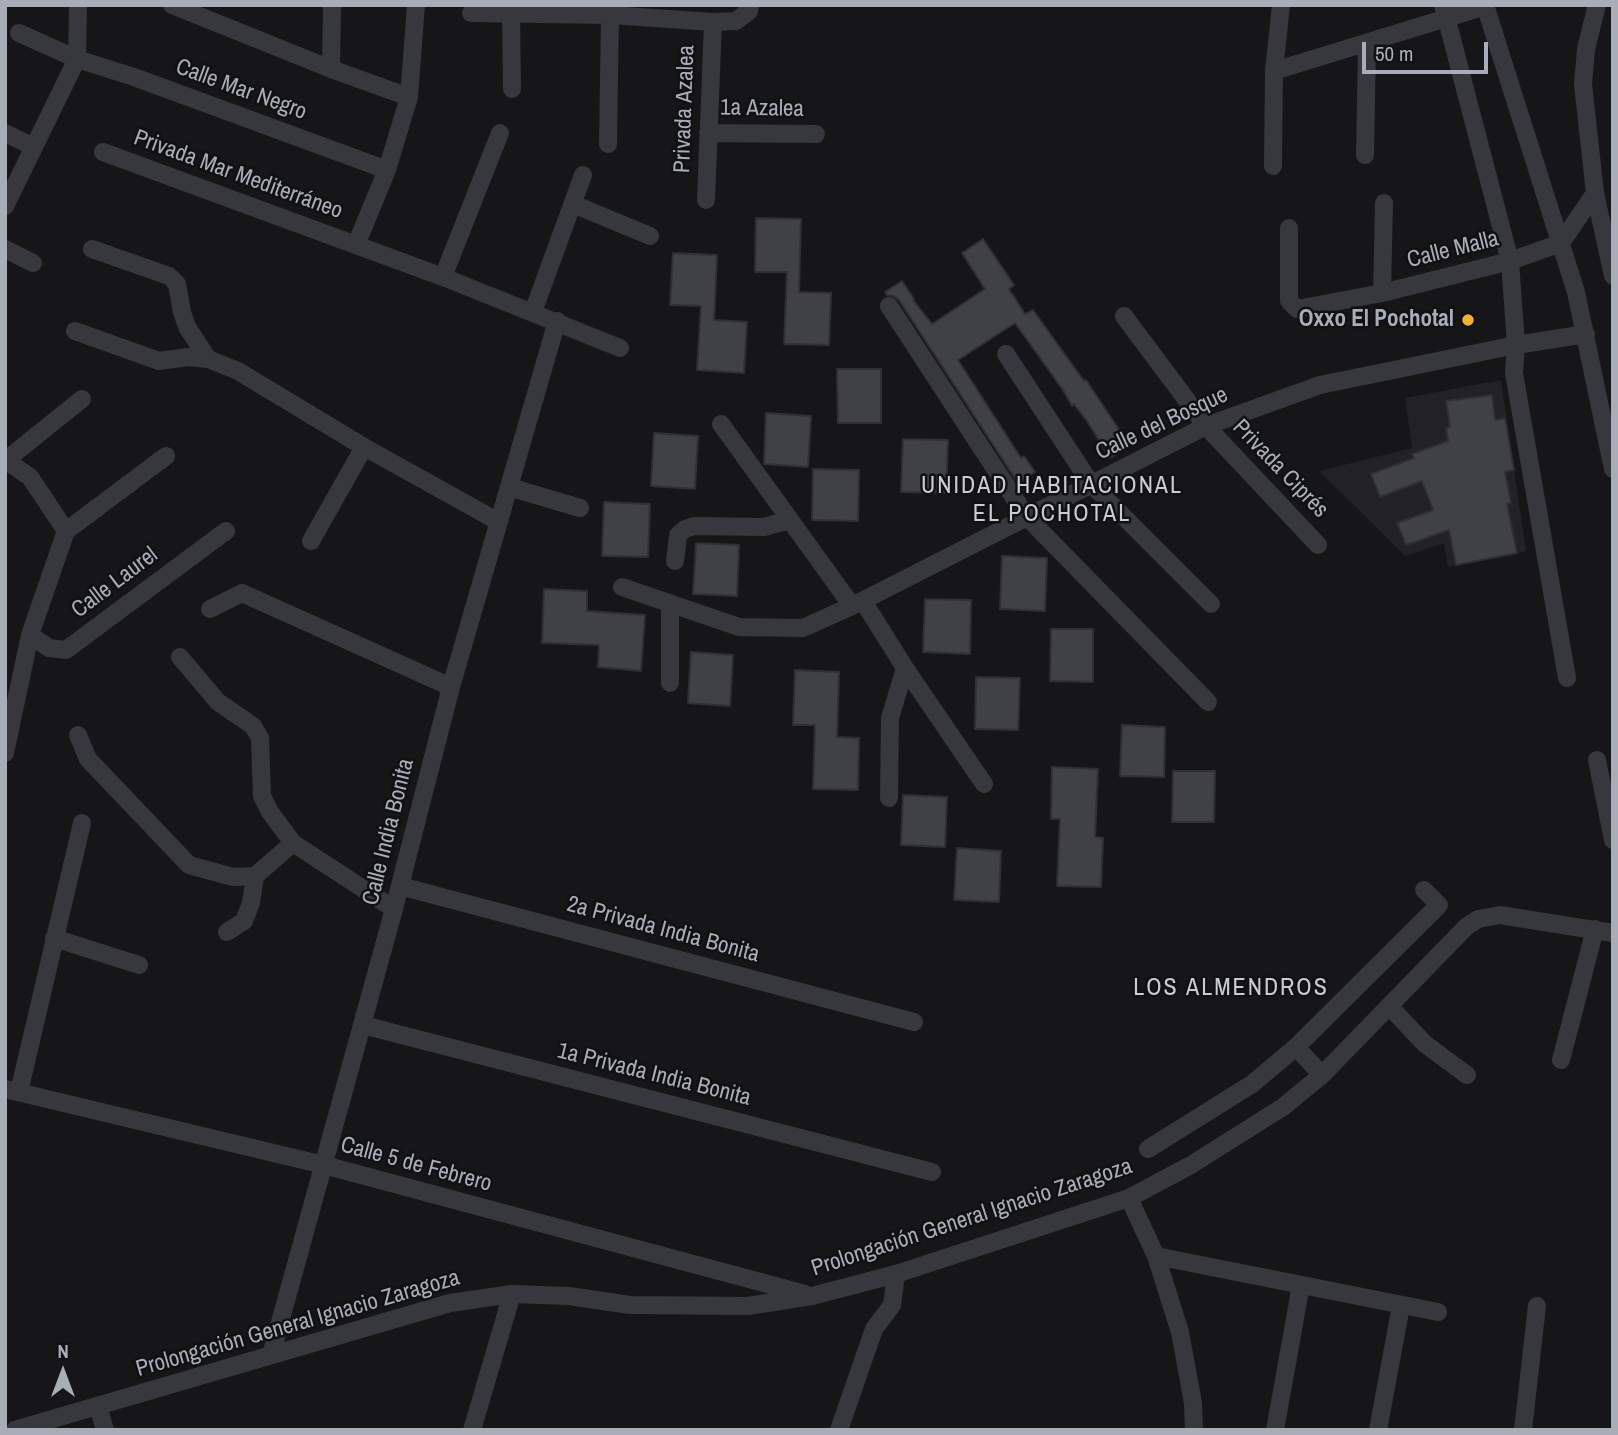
<!DOCTYPE html>
<html>
<head>
<meta charset="utf-8">
<style>
  body { margin:0 }
  #map { position:relative; width:1618px; height:1435px; overflow:hidden; background:#161618; font-family:"Archivo Narrow",sans-serif }
  canvas { display:block }
  .frame { position:absolute; inset:0; border:7px solid #a8adb8; pointer-events:none }
  .north { position:absolute; left:28px; top:1337px; width:70px; height:70px; -webkit-text-stroke:5px #111113; paint-order:stroke; rotate:0deg; font-size:19px; font-weight:700; line-height:28px; text-align:center; color:#a8adb8 }
  .north::after { content:''; display:block; margin:auto; width:24px; height:32px; background:#a8adb8; clip-path:polygon(50% 0,100% 100%,50% 72%,0 100%) }
  .scale { position:absolute; left:1362px; top:42px; width:126px; height:32px; box-sizing:border-box; border:4px solid #a8adb8; border-top:0; padding-left:9px; font-size:21px; line-height:24px; white-space:nowrap; color:#a8adb8; -webkit-text-stroke:5px #111113; paint-order:stroke }
</style>
</head>
<body>
<div id="map">
<canvas width="1618" height="1435"></canvas>
<div class="frame"></div>
<div class="north">N</div>
<div class="scale">50 m</div>
</div>
<script>
const ctx = document.querySelector('canvas').getContext('2d');
ctx.lineJoin = 'round';
function fill(path, color) {
  ctx.fillStyle = color;
  ctx.fill(path, 'evenodd');
}
function poly(rows) {
  const path = new Path2D();
  for (const r of rows) {
    path.moveTo(r[0], r[1]);
    for (let i = 2; i < r.length; i += 2) path.lineTo(r[i], r[i + 1]);
  }
  return path;
}
function trace(path, color, width, dash) {
  ctx.strokeStyle = color;
  ctx.lineWidth = width;
  ctx.lineCap = dash ? 'butt' : 'round';
  ctx.setLineDash(dash || []);
  ctx.stroke(path);
}
function write(font, color, halo, rows, align = 'center') {
  ctx.font = font + ' "Archivo Narrow",sans-serif';
  ctx.lineWidth = 5;
  ctx.setLineDash([]);
  ctx.textBaseline = 'middle';
  ctx.strokeStyle = halo;
  ctx.fillStyle = color;
  for (const [text, x, y, turn = 0] of rows) {
    ctx.save();
    ctx.translate(x, y);
    ctx.rotate((+turn || 0) * Math.PI / 180);
    ctx.textAlign = isNaN(turn) ? turn : align;
    if (halo) ctx.strokeText(text, 0, 0);
    ctx.fillText(text, 0, 0);
    ctx.restore();
  }
}
const built = poly([
  [1501,380,1526,551,1448,567,1444,543,1405,556,1319,471,1412,448,1405,398]
]);
const building = poly([
  [756,218,801,219,799,292,831,293,829,345,784,344,787,272,755,272,756,218],
  [983,239,1014,285,1009,289,1025,314,1033,310,1084,381,1086,380,1130,446,1110,458,1087,421,1074,404,1072,406,1063,390,1015,323,958,360,1021,458,1024,456,1035,472,1018,483,899,300,893,296,887,295,885,292,902,281,914,299,913,300,932,324,985,289,962,253,983,239],
  [673,253,717,255,714,320,747,322,744,373,697,370,701,306,670,305,673,253],
  [837,369,881,369,881,423,838,423,837,369],
  [1492,395,1495,420,1505,418,1514,470,1505,472,1511,503,1507,504,1517,553,1456,565,1449,530,1406,545,1397,523,1433,510,1422,481,1380,497,1371,474,1414,458,1412,454,1448,441,1446,428,1450,427,1446,401,1492,395],
  [766,413,811,416,808,467,764,464,766,413],
  [654,433,698,436,695,489,651,486,654,433],
  [903,439,948,440,946,493,901,492,903,439],
  [813,469,859,470,858,521,812,520,813,469],
  [604,502,650,504,648,557,602,556,604,502],
  [696,543,739,545,737,596,693,594,696,543],
  [1002,556,1047,558,1045,611,1000,609,1002,556],
  [544,589,587,591,587,611,645,615,641,671,598,667,599,645,542,643,544,589],
  [925,599,971,600,970,654,923,652,925,599],
  [1051,629,1093,629,1093,682,1050,681,1051,629],
  [691,652,733,655,730,706,688,703,691,652],
  [795,670,839,672,837,737,859,738,858,790,813,789,815,725,793,725,795,670],
  [976,677,1020,678,1018,730,975,729,976,677],
  [1122,725,1165,727,1164,777,1120,776,1122,725],
  [1052,767,1098,769,1095,837,1103,838,1101,887,1057,886,1060,819,1051,819,1052,767],
  [1173,771,1215,771,1214,822,1172,822,1173,771],
  [903,795,947,797,945,847,901,845,903,795],
  [957,848,1001,851,999,902,954,900,957,848]
]);
const minor = poly([
  [172,5,331,69,409,97],
  [1443,5,1510,261,1516,345,1514,373,1567,678],
  [1485,5,1576,292,1613,469],
  [1597,5,1586,49,1583,84,1595,193,1613,276],
  [471,13,610,15,713,22,736,21,749,11,750,5],
  [511,13,512,89],
  [19,33,77,59,134,77,387,170],
  [331,69,332,5],
  [1274,71,1486,6],
  [5,133,34,147],
  [708,133,816,134],
  [608,144,610,15],
  [103,152,443,277,620,348],
  [1365,155,1367,45],
  [1273,166,1274,71,1281,5],
  [706,200,713,22],
  [573,204,650,236],
  [5,206,77,59,78,5],
  [1289,228,1289,301,1297,309,1382,293,1510,261,1561,243,1595,193],
  [356,245,387,170,409,97,416,5],
  [5,249,33,263],
  [92,249,169,276,177,284,182,312,187,327,208,359],
  [443,277,500,133],
  [1382,293,1384,203],
  [889,306,1026,516,1208,702],
  [533,312,583,175],
  [1124,316,1206,426,1318,545],
  [75,331,159,361,188,357,208,359,238,371,364,447,499,522],
  [1006,354,1091,484,1211,604],
  [721,424,852,606],
  [5,460,30,477,66,531],
  [6,460,82,399],
  [509,487,580,508],
  [311,541,364,447],
  [675,561,678,535,685,529,694,526,764,527,790,520],
  [622,587,739,627,803,628,852,606,1206,426,1320,385,1516,345,1586,334],
  [863,601,905,668,984,784],
  [670,603,670,683],
  [210,609,242,593,451,687],
  [30,635,49,648,66,650,226,531],
  [180,657,218,702,253,726,260,738,262,796,270,812,293,843,394,909],
  [78,735,88,759,189,865,233,877,255,876],
  [5,753,30,635,66,531,166,456],
  [1597,760,1613,840],
  [889,798,890,718,905,668],
  [400,886,914,1022],
  [227,932,244,921,251,903,255,876,293,843],
  [54,938,139,965],
  [1389,1006,1425,1044,1467,1075],
  [363,1025,932,1172],
  [1296,1047,1322,1075],
  [1561,1060,1595,929],
  [5,1089,324,1165,805,1294],
  [19,1092,82,823],
  [1148,1149,1252,1084,1296,1047,1439,905,1424,890],
  [1129,1198,1156,1256,1180,1332,1193,1403,1194,1430],
  [1156,1256,1438,1312],
  [271,1355,394,909,451,687,557,321],
  [98,1406,105,1430],
  [15,1430,450,1303,512,1294,569,1296,630,1305,748,1306,812,1296,896,1274,1129,1198,1191,1165,1283,1107,1322,1075,1466,927,1478,919,1500,915,1613,933],
  [472,1430,512,1294],
  [839,1430,874,1329,892,1305,896,1274],
  [1275,1430,1301,1285],
  [1378,1430,1401,1306],
  [1523,1430,1537,1306]
]);
const markers = [
  [1468,320,7,"#f2b134"]
];
const streetNames = [
  ["Calle Mar Negro",241,90,20],
  ["Privada Azalea",685,109,-88],
  ["1a Azalea",762,109,1],
  ["Privada Mar Mediterráneo",238,175,20],
  ["Calle Malla",1453,250,-14],
  ["Calle del Bosque",1162,424,-25],
  ["Privada Ciprés",1280,469,46],
  ["Calle Laurel",115,583,-37],
  ["Calle India Bonita",389,832,-76],
  ["2a Privada India Bonita",663,930,15],
  ["1a Privada India Bonita",654,1075,14],
  ["Calle 5 de Febrero",416,1165,15],
  ["Prolongación General Ignacio Zaragoza",972,1218,-18],
  ["Prolongación General Ignacio Zaragoza",298,1324,-16]
];
const poiNames = [
  ["Oxxo El Pochotal",1454,320]
];
const neighbourhoodNames = [
  ["UNIDAD HABITACIONAL",1052,487],
  ["EL POCHOTAL",1052,515],
  ["LOS ALMENDROS",1231,989]
];
fill(built, '#222225');
fill(building, '#404145');
trace(building, '#303034', 2);
trace(minor, '#37383d', 18);
for (const [x, y, r, color] of markers) {
  const dot = new Path2D();
  dot.arc(x, y, r, 0, 2 * Math.PI);
  ctx.fillStyle = color;
  ctx.fill(dot);
  trace(dot, '#111113', 2.5);
}
write('23px', '#a8adb8', '#111113', streetNames);
write('bold 23px', '#a8adb8', '#111113', poiNames, 'right');
ctx.letterSpacing = '2px';
write('24px', '#c9ccd4', '#111113', neighbourhoodNames);
ctx.letterSpacing = '0px';
</script>
</body>
</html>
